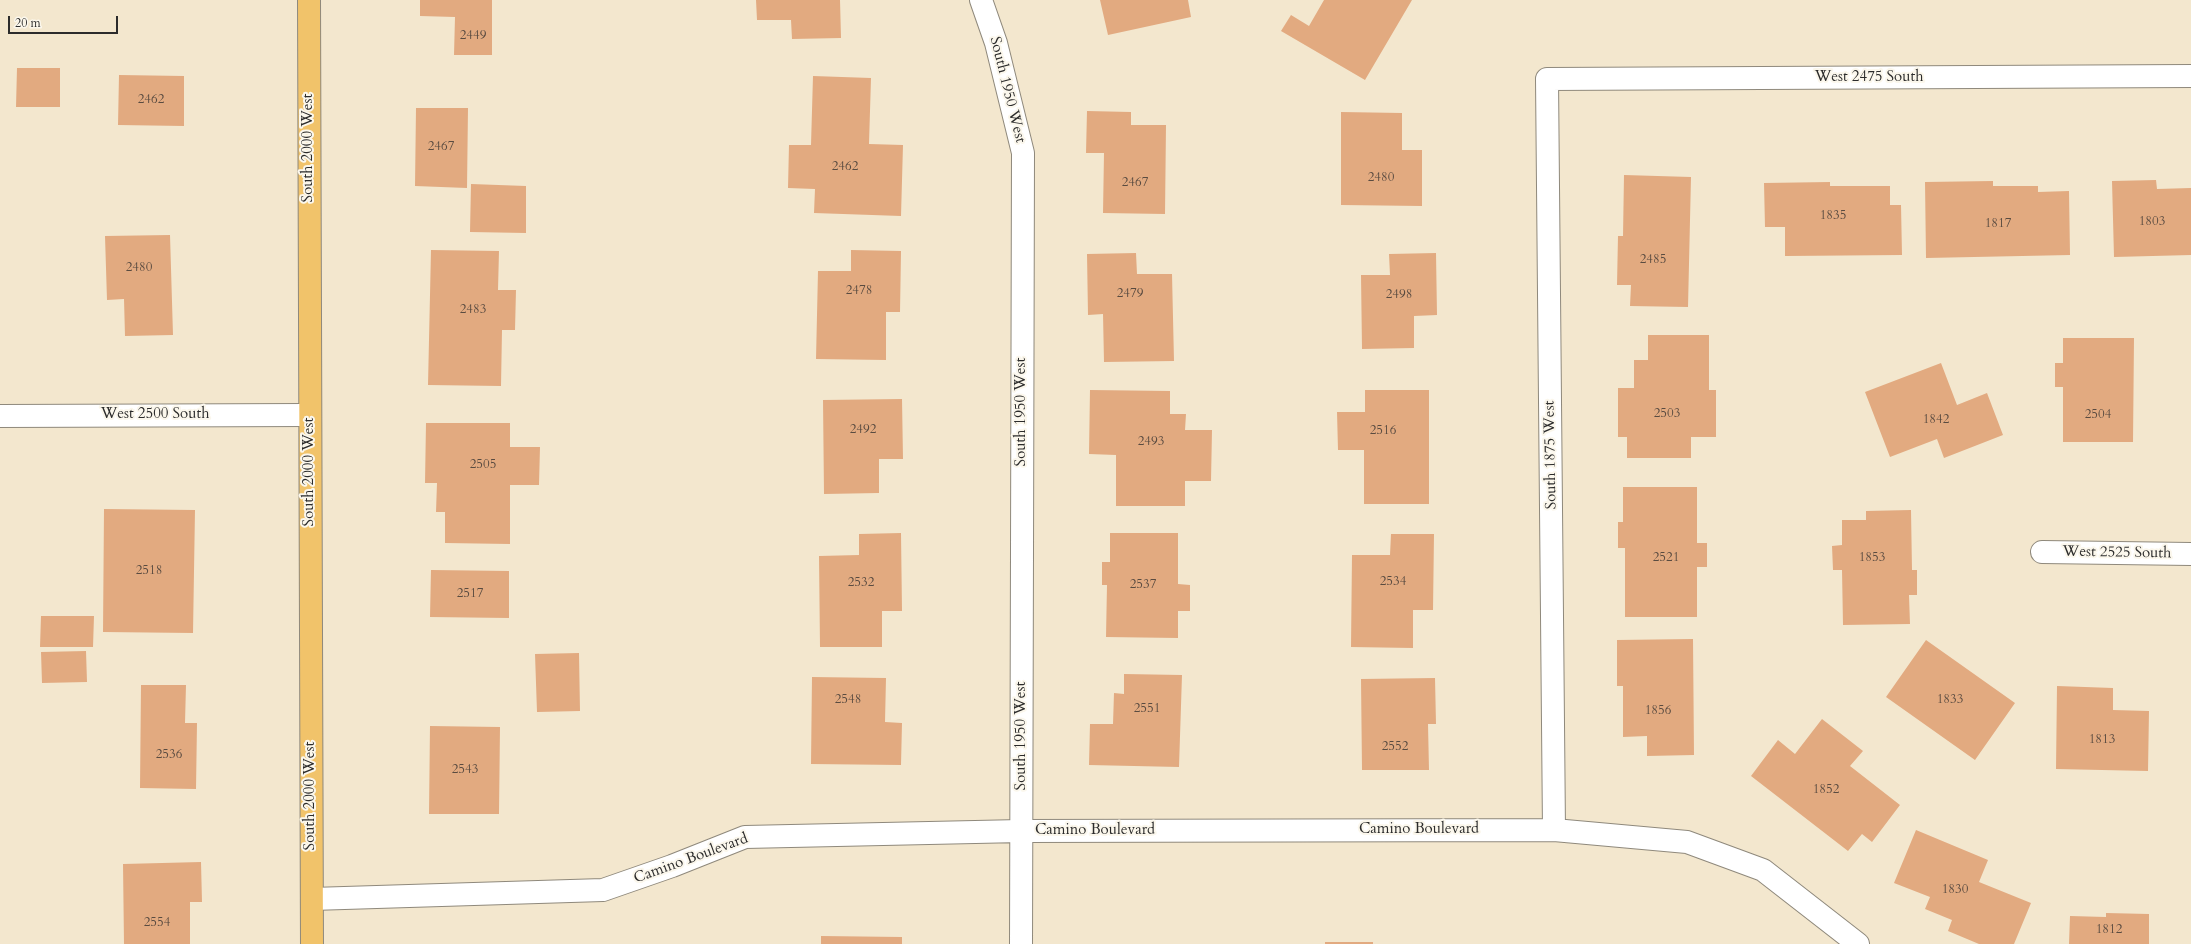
<!DOCTYPE html>
<html>
<head>
<meta charset="utf-8">
<style>
  body { margin:0 }
  #map { position:relative; width:2191px; height:944px; overflow:hidden; background:#f3e7ce; font-family:Cardo,serif }
  canvas { display:block }
  .scale { position:absolute; left:8px; top:16px; width:110px; height:18px; box-sizing:border-box; border:2px solid #2b2b2b; border-top:0; padding-left:5px; font-size:12px; line-height:14px; white-space:nowrap; color:#2b2b2b; -webkit-text-stroke:3px #fbf7ec; paint-order:stroke }
</style>
</head>
<body>
<div id="map">
<canvas width="2191" height="944"></canvas>
<div class="scale">20 m</div>
</div>
<script>
const ctx = document.querySelector('canvas').getContext('2d');
ctx.lineJoin = 'round';
function fill(path, color) {
  ctx.fillStyle = color;
  ctx.fill(path, 'evenodd');
}
function poly(rows) {
  const path = new Path2D();
  for (const r of rows) {
    path.moveTo(r[0], r[1]);
    for (let i = 2; i < r.length; i += 2) path.lineTo(r[i], r[i + 1]);
  }
  return path;
}
function trace(path, color, width, dash) {
  ctx.strokeStyle = color;
  ctx.lineWidth = width;
  ctx.lineCap = dash ? 'butt' : 'round';
  ctx.setLineDash(dash || []);
  ctx.stroke(path);
}
function write(font, color, halo, rows, align = 'center') {
  ctx.font = font + ' Cardo,serif';
  ctx.lineWidth = 4;
  ctx.setLineDash([]);
  ctx.textBaseline = 'middle';
  ctx.strokeStyle = halo;
  ctx.fillStyle = color;
  for (const [text, x, y, turn = 0] of rows) {
    ctx.save();
    ctx.translate(x, y);
    ctx.rotate((+turn || 0) * Math.PI / 180);
    ctx.textAlign = isNaN(turn) ? turn : align;
    if (halo) ctx.strokeText(text, 0, 0);
    ctx.fillText(text, 0, 0);
    ctx.restore();
  }
}
const building = poly([
  [420,0,492,0,492,55,454,55,455,17,420,16],
  [756,0,840,0,841,38,792,39,791,20,757,20],
  [1100,0,1188,0,1191,17,1108,35],
  [1324,0,1412,0,1365,80,1281,31,1291,15,1309,26],
  [17,68,60,68,60,107,16,107],
  [119,75,184,76,184,126,118,125],
  [813,76,871,78,869,144,903,145,901,216,814,213,815,189,788,188,789,145,811,145],
  [416,108,468,108,467,188,415,186],
  [1087,111,1131,112,1131,125,1166,125,1165,214,1103,213,1104,153,1086,153],
  [1341,112,1402,113,1402,150,1422,150,1422,206,1341,205],
  [1624,175,1691,177,1688,307,1630,306,1631,285,1617,285,1618,236,1623,236],
  [2156,180,2157,189,2191,188,2191,255,2114,257,2112,181],
  [1993,181,1993,186,2038,186,2038,192,2069,191,2070,255,1926,258,1925,182],
  [1830,182,1830,186,1890,186,1890,205,1901,205,1902,255,1785,256,1785,227,1765,227,1764,183],
  [471,184,526,186,526,233,470,232],
  [170,235,173,335,125,336,124,299,107,300,105,236],
  [431,250,499,251,498,290,516,290,515,330,502,330,501,386,428,385],
  [851,250,901,251,900,312,886,312,886,360,816,359,818,271,851,271],
  [1136,253,1137,274,1172,274,1174,361,1104,362,1103,314,1088,315,1087,254],
  [1436,253,1437,315,1414,316,1414,348,1362,349,1361,275,1390,275,1389,254],
  [1648,335,1709,335,1709,390,1716,390,1716,437,1691,437,1691,458,1627,458,1627,437,1618,437,1618,388,1634,388,1634,360,1648,360],
  [2063,338,2134,338,2133,442,2063,442,2063,387,2055,387,2055,363,2063,363],
  [1941,363,1957,405,1987,393,2003,435,1944,458,1937,439,1890,457,1865,392],
  [1090,390,1170,391,1170,414,1186,414,1185,430,1212,430,1211,481,1185,481,1185,506,1116,506,1116,455,1089,454],
  [1365,390,1429,390,1429,504,1364,504,1364,450,1338,450,1337,412,1365,412],
  [902,399,903,459,879,459,879,493,824,494,823,400],
  [426,423,510,423,510,447,540,447,539,485,510,485,510,544,445,543,445,512,436,512,437,483,425,483],
  [1623,487,1697,487,1697,543,1707,543,1707,567,1697,567,1697,617,1625,617,1625,548,1618,548,1618,522,1623,522],
  [104,509,195,510,193,633,103,632],
  [1911,510,1912,570,1917,570,1917,595,1909,595,1910,624,1843,625,1842,570,1833,570,1832,546,1842,545,1842,520,1866,520,1866,511],
  [901,533,902,611,882,611,882,647,820,647,819,556,859,555,859,534],
  [1110,533,1178,533,1178,584,1190,585,1190,611,1178,611,1178,638,1106,637,1107,585,1102,585,1102,562,1110,562],
  [1391,534,1434,534,1433,610,1413,610,1413,648,1351,647,1352,555,1390,555],
  [431,570,509,571,509,618,430,617],
  [41,616,94,616,93,647,40,647],
  [1693,639,1694,755,1647,756,1647,736,1623,737,1623,686,1617,686,1617,640],
  [1926,640,2015,703,1975,760,1886,697],
  [86,651,87,682,42,683,41,652],
  [579,653,580,711,537,712,535,654],
  [1124,674,1182,675,1179,767,1089,765,1090,724,1113,724,1114,693,1124,694],
  [812,677,886,678,885,722,902,723,901,765,811,764],
  [1435,678,1436,724,1428,724,1429,770,1362,770,1361,679],
  [141,685,186,685,185,723,197,723,196,789,140,788],
  [2057,686,2113,688,2113,710,2149,711,2148,771,2056,769],
  [1822,719,1863,751,1850,766,1900,805,1872,842,1862,834,1848,851,1751,776,1778,740,1795,754],
  [430,726,500,727,499,814,429,814],
  [1916,830,1988,860,1979,882,2031,903,2014,944,1979,944,1948,931,1952,920,1925,909,1930,897,1894,883],
  [201,862,202,902,190,902,190,944,124,944,123,864],
  [2106,913,2149,914,2149,944,2069,944,2070,916,2106,917],
  [821,936,902,937,902,944,821,944],
  [1325,942,1373,942,1373,944,1325,944]
]);
const minor = poly([
  [981,0,996,43,1023,153,1021,944],
  [0,416,309,415],
  [2042,552,2191,554],
  [1554,830,1547,79,2191,76],
  [312,899,603,890,672,866,745,837,1021,831,1554,830,1687,842,1763,870,1858,944]
]);
const major = poly([
  [309,0,312,944]
]);
const numberNames = [
  ["2449",473,36],
  ["2462",151,100],
  ["2467",441,147],
  ["2462",845,167],
  ["2480",1381,178],
  ["2467",1135,183],
  ["1835",1833,216],
  ["1803",2152,222],
  ["1817",1998,224],
  ["2485",1653,260],
  ["2480",139,268],
  ["2478",859,291],
  ["2479",1130,294],
  ["2498",1399,295],
  ["2483",473,310],
  ["2503",1667,414],
  ["2504",2098,415],
  ["1842",1936,420],
  ["2492",863,430],
  ["2516",1383,431],
  ["2493",1151,442],
  ["2505",483,465],
  ["2521",1666,558],
  ["1853",1872,558],
  ["2518",149,571],
  ["2534",1393,582],
  ["2532",861,583],
  ["2537",1143,585],
  ["2517",470,594],
  ["2548",848,700],
  ["1833",1950,700],
  ["2551",1147,709],
  ["1856",1658,711],
  ["1813",2102,740],
  ["2552",1395,747],
  ["2536",169,755],
  ["2543",465,770],
  ["1852",1826,790],
  ["1830",1955,890],
  ["2554",157,923],
  ["1812",2109,930]
];
const streetNames = [
  ["West 2475 South",1869,78],
  ["South 1950 West",1007,90,76],
  ["South 2000 West",309,148,-90],
  ["South 1950 West",1022,412,-90],
  ["West 2500 South",155,415],
  ["South 1875 West",1551,455,-91],
  ["South 2000 West",310,472,-90],
  ["West 2525 South",2117,553,1],
  ["South 1950 West",1022,736,-90],
  ["South 2000 West",311,796,-90],
  ["Camino Boulevard",1419,830],
  ["Camino Boulevard",1095,831],
  ["Camino Boulevard",691,859,-20]
];
fill(building, '#e2aa80');
trace(minor, '#8f897c', 24);
trace(major, '#8f897c', 24);
trace(minor, '#fff', 22);
trace(major, '#f1c36a', 22);
write('13px', '#594b40', null, numberNames);
write('15px', '#2b2b2b', '#fbf7ec', streetNames);
</script>
</body>
</html>
